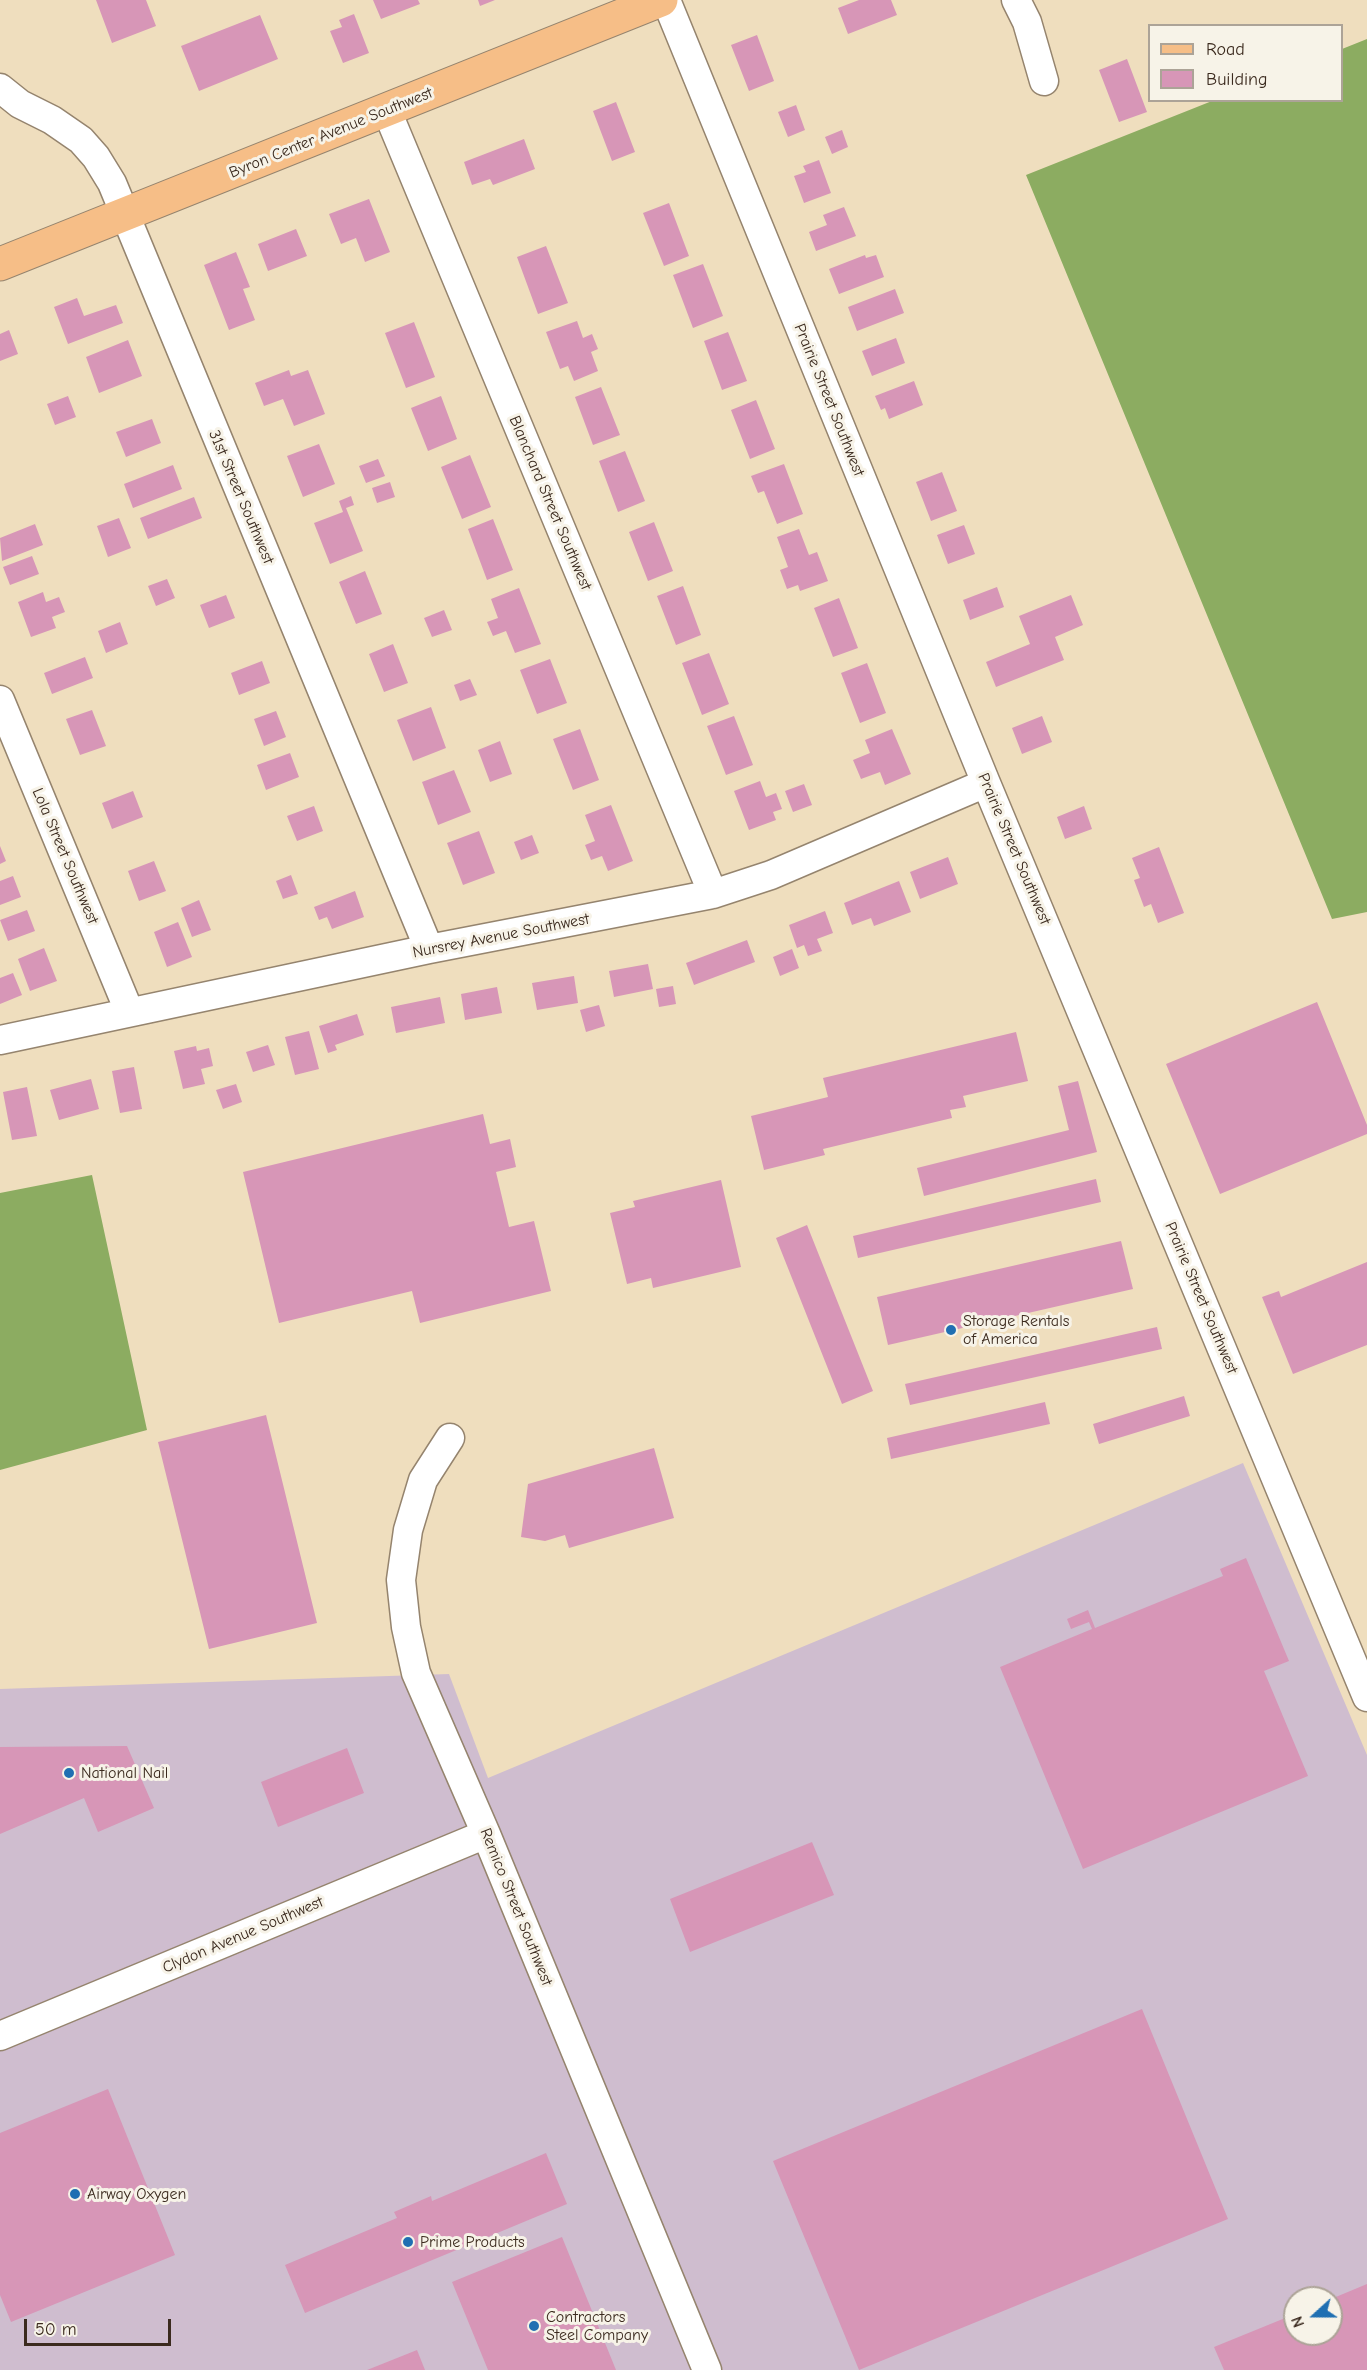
<!DOCTYPE html>
<html>
<head>
<meta charset="utf-8">
<style>
  body { margin:0 }
  #map { position:relative; width:1367px; height:2370px; overflow:hidden; background:#efdebe; font-family:"Comic Neue",sans-serif }
  canvas { display:block }
  .legend { position:absolute; left:1148px; top:24px; width:195px; height:78px; box-sizing:border-box; background:#f7f3e8; border:2px solid #aca397; margin:0; padding:8px 10px; list-style:none; font-size:18px; color:#3b2a1e }
  .legend li { display:flex; align-items:center; gap:12px; height:30px }
  .legend b { width:30px; border:2px solid #aca397 }
  .north { position:absolute; left:1283px; top:2286px; width:60px; height:60px; box-sizing:border-box; background:#f7f3e8; border:2px solid #aca397; border-radius:50%; rotate:249deg; font-size:16px; font-weight:700; line-height:24px; text-align:center; color:#3b2a1e }
  .north::after { content:''; display:block; margin:auto; width:21px; height:27px; background:#1f6fb2; clip-path:polygon(50% 0,100% 100%,50% 72%,0 100%) }
  .scale { position:absolute; left:24px; top:2319px; width:147px; height:27px; box-sizing:border-box; border:3px solid #3b2a1e; border-top:0; padding-left:8px; font-size:18px; line-height:21px; white-space:nowrap; color:#3b2a1e; -webkit-text-stroke:4px #f7f3e8; paint-order:stroke }
</style>
</head>
<body>
<div id="map">
<canvas width="1367" height="2370"></canvas>
<ul class="legend">
<li><b style="height:8px;background:#f6be87"></b>Road</li>
<li><b style="height:16px;background:#d796b7"></b>Building</li>
</ul>
<div class="north">N</div>
<div class="scale">50 m</div>
</div>
<script>
const ctx = document.querySelector('canvas').getContext('2d');
ctx.lineJoin = 'round';
function fill(path, color) {
  ctx.fillStyle = color;
  ctx.fill(path, 'evenodd');
}
function poly(rows) {
  const path = new Path2D();
  for (const r of rows) {
    path.moveTo(r[0], r[1]);
    for (let i = 2; i < r.length; i += 2) path.lineTo(r[i], r[i + 1]);
  }
  return path;
}
function trace(path, color, width, dash) {
  ctx.strokeStyle = color;
  ctx.lineWidth = width;
  ctx.lineCap = dash ? 'butt' : 'round';
  ctx.setLineDash(dash || []);
  ctx.stroke(path);
}
function write(font, color, halo, rows, align = 'center') {
  ctx.font = font + ' "Comic Neue",sans-serif';
  ctx.lineWidth = 6;
  ctx.setLineDash([]);
  ctx.textBaseline = 'middle';
  ctx.strokeStyle = halo;
  ctx.fillStyle = color;
  for (const [text, x, y, turn = 0] of rows) {
    ctx.save();
    ctx.translate(x, y);
    ctx.rotate((+turn || 0) * Math.PI / 180);
    ctx.textAlign = isNaN(turn) ? turn : align;
    if (halo) ctx.strokeText(text, 0, 0);
    ctx.fillText(text, 0, 0);
    ctx.restore();
  }
}
const industrial = poly([
  [1243,1463,1367,1755,1367,2370,0,2370,0,1689,449,1674,488,1778],
  [1295,2298,1331,2298,1331,2334,1295,2334]
]);
const forest = poly([
  [1367,39,1367,912,1332,919,1026,175,1212,101,1342,100,1342,49],
  [92,1175,147,1430,0,1470,0,1193]
]);
const building = poly([
  [96,0,146,0,156,26,112,43],
  [373,0,418,0,420,4,381,19],
  [478,0,495,0,480,6],
  [859,0,891,0,897,15,848,34,838,8],
  [354,14,369,53,343,63,330,31,342,27,339,20],
  [260,15,278,59,199,91,181,46],
  [757,35,774,81,749,91,731,45],
  [1127,59,1147,112,1119,122,1099,70],
  [616,102,635,152,612,161,593,111],
  [796,105,805,130,788,137,778,112],
  [842,130,848,147,832,154,825,137],
  [524,139,535,169,493,185,490,179,472,185,464,162],
  [819,160,831,193,804,203,794,176,806,172,803,166],
  [369,199,390,252,365,262,356,238,341,244,329,214],
  [669,203,689,256,664,266,643,213],
  [844,207,856,236,816,251,809,232,827,225,823,215],
  [296,229,307,256,268,271,258,244],
  [546,246,568,303,538,314,517,257],
  [236,252,250,287,243,289,255,320,229,330,204,265],
  [865,255,866,258,876,255,884,277,839,294,829,269],
  [703,264,723,316,693,328,673,275],
  [895,289,904,313,857,331,848,307],
  [77,298,84,316,116,305,123,323,68,344,54,307],
  [577,321,583,338,592,334,598,349,591,352,598,371,574,381,568,366,560,369,546,332],
  [414,322,435,377,406,388,385,333],
  [9,330,18,354,0,361,0,334],
  [728,332,747,381,722,390,704,341],
  [896,338,905,363,872,376,862,351],
  [128,340,142,376,99,393,86,357],
  [289,370,291,376,308,370,325,414,294,426,283,399,264,406,255,383],
  [914,381,923,405,889,419,885,408,881,410,875,396],
  [601,387,620,435,593,445,575,397],
  [68,396,76,417,55,425,47,404],
  [441,396,457,439,428,451,411,408],
  [756,400,775,449,750,459,731,410],
  [152,419,161,443,126,457,116,432],
  [319,444,335,484,303,497,287,456],
  [625,451,645,501,618,512,599,461],
  [470,455,491,507,462,519,441,467],
  [378,459,385,476,366,483,359,466],
  [784,464,803,514,777,524,764,491,758,493,751,476],
  [173,465,182,489,133,508,124,484],
  [942,472,957,511,931,521,916,482],
  [390,482,395,497,377,503,372,488],
  [351,496,354,505,346,508,363,551,330,564,314,523,343,512,339,501],
  [194,497,202,518,148,539,140,518],
  [119,518,131,548,108,557,97,526],
  [493,519,513,570,487,580,468,529],
  [654,522,673,571,648,581,629,532],
  [35,524,43,545,2,561,0,538],
  [964,525,975,554,948,564,937,535],
  [799,529,809,555,817,552,828,581,800,591,798,585,787,589,780,570,788,567,777,537],
  [32,556,39,574,10,585,3,567],
  [365,571,382,614,356,624,339,582],
  [167,579,175,598,156,606,148,586],
  [683,586,701,635,676,645,657,596],
  [997,587,1004,607,970,620,963,600],
  [519,588,541,644,515,653,506,631,493,636,487,622,498,618,491,599],
  [43,592,46,602,59,597,65,612,52,617,56,628,31,637,18,602],
  [226,595,235,618,209,628,200,605],
  [1071,595,1083,625,1055,637,1064,660,996,687,986,662,1030,644,1019,616],
  [839,598,858,648,833,657,814,608],
  [444,610,452,630,432,637,424,618],
  [120,622,128,644,106,653,98,631],
  [393,644,408,683,384,692,369,654],
  [709,653,729,704,702,715,682,663],
  [85,657,93,678,52,694,44,673],
  [550,659,567,703,537,714,520,670],
  [262,661,270,683,239,695,231,673],
  [867,663,886,713,860,723,841,673],
  [470,679,477,695,460,701,454,685],
  [431,707,446,748,413,761,397,720],
  [92,710,106,746,80,755,66,719],
  [276,711,286,737,264,746,254,719],
  [734,716,753,765,726,775,707,726],
  [1042,716,1052,742,1022,754,1012,728],
  [580,729,599,780,573,790,553,739],
  [892,729,911,774,885,785,880,772,861,779,853,760,870,753,865,740],
  [500,741,512,774,490,782,478,750],
  [290,753,299,777,266,790,257,765],
  [454,770,471,812,438,825,422,782],
  [760,781,766,797,776,793,782,809,773,812,776,820,749,830,734,791],
  [804,784,812,805,793,812,785,791],
  [133,791,143,817,112,829,102,803],
  [611,805,633,861,608,871,602,856,591,860,585,845,595,841,585,815],
  [314,806,323,831,297,841,287,816],
  [1084,806,1092,829,1065,839,1057,817],
  [479,831,495,873,463,885,447,843],
  [532,835,539,853,521,860,514,842],
  [0,846,6,861,0,864],
  [1159,847,1184,913,1158,923,1151,904,1144,907,1134,880,1140,878,1132,858],
  [948,857,958,884,920,899,910,872],
  [154,861,166,891,139,901,128,871],
  [291,875,298,894,283,899,276,881],
  [13,876,21,897,0,905,0,881],
  [899,881,911,912,874,926,871,918,852,925,844,903],
  [355,891,364,917,332,929,327,917,319,920,314,907],
  [199,900,211,930,192,937,181,908],
  [27,910,35,931,8,941,0,920],
  [825,911,833,933,817,939,822,951,808,956,804,945,797,948,789,925],
  [178,922,192,957,167,967,154,932],
  [747,940,755,962,694,985,686,963],
  [44,948,57,981,30,991,18,959],
  [792,949,799,968,780,976,773,957],
  [648,964,653,989,614,997,609,971],
  [13,973,22,995,0,1004,0,978],
  [574,976,578,1003,537,1010,532,983],
  [673,986,676,1004,659,1007,656,989],
  [497,987,502,1013,465,1020,461,994],
  [440,997,445,1023,396,1033,391,1007],
  [1317,1002,1367,1125,1367,1134,1220,1194,1166,1064],
  [599,1005,605,1026,586,1032,580,1010],
  [357,1014,364,1035,335,1045,337,1050,328,1053,319,1026],
  [309,1031,319,1069,295,1075,285,1037],
  [1016,1032,1028,1081,963,1096,966,1107,950,1110,952,1118,823,1149,825,1155,764,1170,751,1116,828,1097,823,1078],
  [268,1045,275,1065,253,1072,246,1052],
  [196,1046,197,1051,209,1048,213,1066,201,1069,205,1084,183,1089,174,1051],
  [134,1067,142,1109,120,1113,112,1071],
  [91,1079,99,1109,59,1120,50,1090],
  [1078,1081,1097,1152,924,1196,917,1168,1069,1130,1058,1086],
  [236,1084,242,1102,223,1109,216,1090],
  [27,1087,37,1136,12,1140,3,1092],
  [483,1114,490,1144,510,1139,516,1167,496,1172,509,1227,534,1221,551,1291,420,1323,412,1291,279,1323,243,1172],
  [1096,1179,1101,1202,858,1258,853,1236],
  [721,1180,741,1267,653,1288,651,1278,627,1284,610,1213,635,1207,633,1201],
  [807,1225,873,1391,842,1404,776,1238],
  [1121,1241,1133,1289,888,1345,877,1297],
  [1367,1262,1367,1345,1293,1374,1262,1297,1279,1291,1281,1297],
  [1157,1327,1162,1349,910,1405,905,1384],
  [1184,1396,1190,1416,1099,1444,1093,1424],
  [1045,1402,1050,1424,891,1459,887,1438],
  [266,1415,317,1623,209,1649,158,1442],
  [654,1448,674,1518,569,1548,565,1535,545,1541,521,1537,528,1484],
  [1246,1558,1289,1661,1264,1671,1308,1776,1083,1869,1000,1667,1092,1629,1089,1622,1071,1629,1067,1619,1088,1610,1095,1628,1223,1576,1220,1569],
  [127,1746,154,1808,98,1832,84,1798,0,1834,0,1747],
  [347,1748,364,1793,278,1827,261,1782],
  [812,1842,834,1895,690,1952,670,1899],
  [1142,2009,1228,2219,859,2370,773,2161],
  [108,2089,175,2255,11,2322,0,2295,0,2133],
  [546,2153,567,2204,305,2313,285,2265,397,2218,394,2212,431,2196,432,2201],
  [562,2237,616,2370,488,2370,452,2282],
  [1367,2284,1367,2370,1224,2370,1214,2347,1295,2314,1295,2334,1331,2334,1331,2299],
  [417,2350,425,2370,367,2370]
]);
const minor = poly([
  [666,0,986,783,1367,1697],
  [1016,0,1027,22,1044,81],
  [0,88,20,104,52,120,81,140,96,157,112,183,429,949],
  [387,111,713,894],
  [0,700,129,1011],
  [0,1040,429,949,713,894,771,875,986,783],
  [450,1438,423,1480,408,1530,401,1580,406,1627,416,1673,486,1834,707,2370],
  [0,2036,486,1834]
]);
const major = poly([
  [0,264,661,0]
]);
const markers = [
  [951,1330,6,"#1f6fb2"],
  [69,1773,6,"#1f6fb2"],
  [75,2194,6,"#1f6fb2"],
  [408,2242,6,"#1f6fb2"],
  [534,2326,6,"#1f6fb2"]
];
const streetNames = [
  ["Byron Center Avenue Southwest",331,133,-22],
  ["Prairie Street Southwest",829,400,68],
  ["31st Street Southwest",241,497,67],
  ["Blanchard Street Southwest",550,503,67],
  ["Prairie Street Southwest",1014,849,67],
  ["Lola Street Southwest",65,856,67],
  ["Nursrey Avenue Southwest",501,936,-11],
  ["Prairie Street Southwest",1201,1298,67],
  ["Remico Street Southwest",516,1907,68],
  ["Clydon Avenue Southwest",243,1935,-23]
];
const poiNames = [
  ["Storage Rentals",963,1321],
  ["of America",963,1339],
  ["National Nail",81,1773],
  ["Airway Oxygen",87,2194],
  ["Prime Products",420,2242],
  ["Contractors",546,2317],
  ["Steel Company",546,2335]
];
fill(industrial, '#cfbdcf');
fill(forest, '#8cac61');
fill(building, '#d796b7');
trace(minor, '#95846e', 31);
trace(major, '#95846e', 35);
trace(minor, '#fff', 28);
trace(major, '#f6be87', 33);
for (const [x, y, r, color] of markers) {
  const dot = new Path2D();
  dot.arc(x, y, r, 0, 2 * Math.PI);
  ctx.fillStyle = color;
  ctx.fill(dot);
  trace(dot, '#f7f3e8', 2);
}
write('16px', '#3b2a1e', '#f7f3e8', streetNames);
write('16px', '#3b2a1e', '#f7f3e8', poiNames, 'left');
</script>
</body>
</html>
